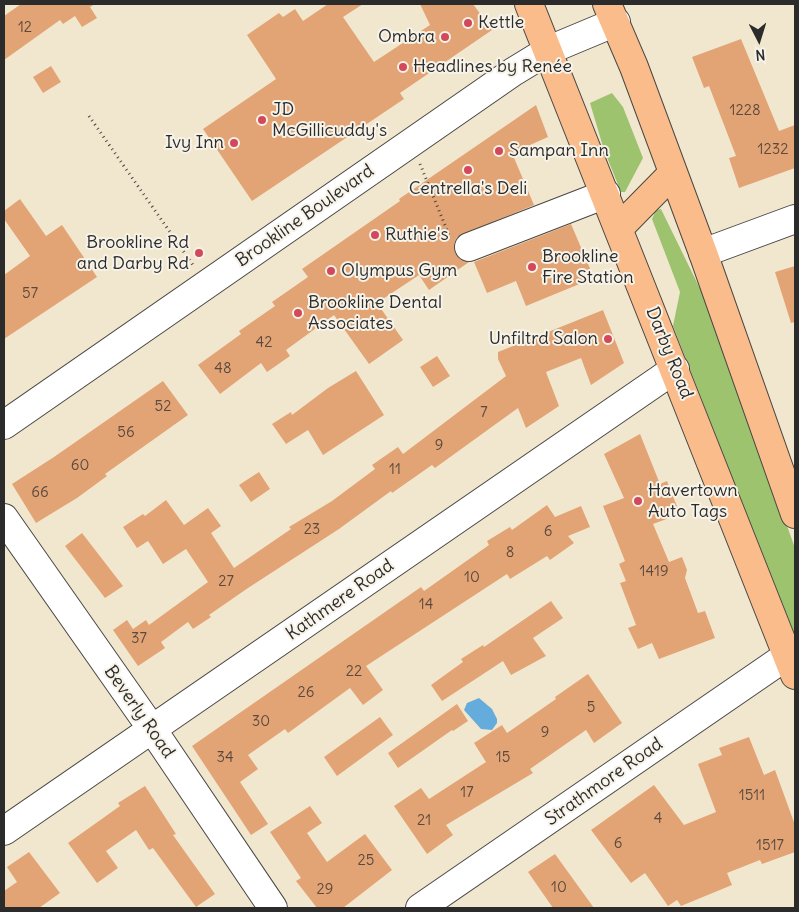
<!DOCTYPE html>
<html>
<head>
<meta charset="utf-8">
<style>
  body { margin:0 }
  #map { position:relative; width:799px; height:912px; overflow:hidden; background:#f1e7cf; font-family:Delius,sans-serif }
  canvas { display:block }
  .frame { position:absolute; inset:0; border:5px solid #2b2b2b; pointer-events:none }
  .north { position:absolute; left:734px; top:15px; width:50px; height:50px; -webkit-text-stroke:4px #f7f3e8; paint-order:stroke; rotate:175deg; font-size:14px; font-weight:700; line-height:20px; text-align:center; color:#2b2b2b }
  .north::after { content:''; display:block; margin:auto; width:18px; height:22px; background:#2b2b2b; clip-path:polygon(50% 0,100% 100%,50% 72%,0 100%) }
</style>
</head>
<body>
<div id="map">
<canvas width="799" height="912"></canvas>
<div class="frame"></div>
<div class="north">N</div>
</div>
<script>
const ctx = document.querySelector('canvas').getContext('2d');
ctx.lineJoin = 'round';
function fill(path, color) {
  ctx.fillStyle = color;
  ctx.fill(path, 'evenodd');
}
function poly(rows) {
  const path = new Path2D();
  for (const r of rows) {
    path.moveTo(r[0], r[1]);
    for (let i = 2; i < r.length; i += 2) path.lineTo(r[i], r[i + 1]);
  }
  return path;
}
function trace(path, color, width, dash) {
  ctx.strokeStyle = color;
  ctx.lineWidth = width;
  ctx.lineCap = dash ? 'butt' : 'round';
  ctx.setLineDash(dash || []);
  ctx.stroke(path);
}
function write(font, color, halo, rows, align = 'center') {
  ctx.font = font + ' Delius,sans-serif';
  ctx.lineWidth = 4;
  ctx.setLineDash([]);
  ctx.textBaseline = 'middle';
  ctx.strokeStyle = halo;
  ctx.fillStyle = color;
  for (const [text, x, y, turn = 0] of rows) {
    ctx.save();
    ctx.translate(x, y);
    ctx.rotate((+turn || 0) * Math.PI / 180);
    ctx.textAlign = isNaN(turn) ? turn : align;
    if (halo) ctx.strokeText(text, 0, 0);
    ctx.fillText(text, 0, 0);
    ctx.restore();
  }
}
const green = poly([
  [612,93,623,107,643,158,625,192,621,192,604,150,590,103],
  [661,209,707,303,795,548,795,639,673,326,680,292,652,219,656,210]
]);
const water = poly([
  [479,698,492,709,497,719,497,723,492,730,481,729,464,710,467,703]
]);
const building = poly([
  [21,4,95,4,90,7,97,18,82,27,75,16,63,24,60,20,4,60,4,16],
  [328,4,363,4,343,17,374,62,430,25,420,4,473,4,492,30,400,93,404,99,252,201,203,129,276,79,247,35,279,13,283,17,295,9,303,21],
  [741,39,779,131,795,125,795,168,739,188,729,158,736,156,709,86,704,88,692,57],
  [51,66,61,82,43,93,33,77],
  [536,105,548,137,512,153,534,205,457,237,454,244,455,253,460,259,469,262,429,290,419,275,377,303,403,340,369,364,334,315,286,350,290,356,267,372,261,363,220,394,198,365,241,334,239,331,275,306,272,302,308,277,302,269,400,201,399,199],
  [20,199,46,236,62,225,97,277,4,339,4,275,30,256,4,219,4,211],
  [571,224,594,278,526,306,516,281,487,293,474,262],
  [795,266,795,322,791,323,775,272],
  [603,310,624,363,591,385,581,358,546,372,559,406,526,428,518,408,435,468,432,465,392,493,391,491,339,529,248,588,209,615,211,617,193,629,188,622,161,642,165,648,138,666,113,630,127,620,133,629,146,620,149,625,208,582,186,549,163,564,148,541,137,548,123,527,143,514,145,516,166,500,184,525,208,508,221,526,211,533,234,568,291,529,289,527,332,501,375,469,372,465,398,447,403,454,506,376,498,359,498,352],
  [437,356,450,376,433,387,420,367],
  [356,371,384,415,323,455,308,430,286,444,272,424,291,412,292,415,328,388],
  [163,381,188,415,105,474,107,476,77,498,36,523,12,484,54,457],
  [640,434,660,484,667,481,680,514,653,524,669,562,682,557,687,570,685,578,698,613,705,611,715,638,659,659,652,643,638,649,628,628,636,625,620,583,626,581,619,564,625,561,603,506,624,498,604,454],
  [259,472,270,489,251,502,239,485],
  [547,505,555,517,581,506,590,527,568,536,574,543,550,560,547,556,510,579,507,574,366,666,383,690,363,705,350,688,288,733,285,729,248,755,258,769,240,782,268,824,251,835,192,746,421,587,424,591,489,545,487,541,510,527,512,530],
  [82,533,123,586,105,598,65,546],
  [551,601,563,618,533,638,546,656,511,675,503,661,442,701,431,685,463,662,461,659,483,645,484,647],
  [588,674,622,723,594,743,586,730,530,769,533,773,446,825,453,835,427,854,394,806,421,788,429,799,486,762,474,743,502,725,507,733,556,699,555,697],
  [457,704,468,721,453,731,452,730,398,768,388,753],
  [380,717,393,735,337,776,324,757],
  [749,737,764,775,775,770,795,825,795,852,762,864,760,860,727,873,732,885,681,906,677,900,668,906,645,873,631,883,591,830,654,785,684,825,716,812,698,764,722,755,719,748],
  [145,786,176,834,173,835,215,894,196,907,153,848,149,850,136,830,106,851,118,868,97,883,68,843,120,806,118,803],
  [310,806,322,823,307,833,327,862,365,834,392,870,343,908,317,908,296,881,301,878,270,832],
  [29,852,60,893,39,908,4,908,4,891,17,882,7,867],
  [555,854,594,908,553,908,528,872]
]);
const path = poly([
  [89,116,193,265],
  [420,164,449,235]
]);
const minor = poly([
  [469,247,606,194],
  [703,253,795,219],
  [4,425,513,72,549,50,616,22],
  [4,518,152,729,273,908],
  [4,831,675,369],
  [420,908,788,655]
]);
const major = poly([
  [529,4,795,675],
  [607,4,634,67,703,253,795,514],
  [619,228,673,173]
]);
const markers = [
  [468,23,5,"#d1495b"],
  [445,37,5,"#d1495b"],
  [403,67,5,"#d1495b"],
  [262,120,5,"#d1495b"],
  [234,143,5,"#d1495b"],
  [499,151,5,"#d1495b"],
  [468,170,5,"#d1495b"],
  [375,235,5,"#d1495b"],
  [199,253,5,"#d1495b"],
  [532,267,5,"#d1495b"],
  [331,271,5,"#d1495b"],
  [298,313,5,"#d1495b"],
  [608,339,5,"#d1495b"],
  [638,501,5,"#d1495b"]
];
const numberNames = [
  ["12",25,28],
  ["1228",745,111],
  ["1232",773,150],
  ["57",30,294],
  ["42",264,343],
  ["48",223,369],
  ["52",163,407],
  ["7",484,413],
  ["56",126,433],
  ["9",439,446],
  ["60",80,466],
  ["11",395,470],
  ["66",40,493],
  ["23",312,530],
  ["6",548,532],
  ["8",510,553],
  ["1419",654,572],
  ["10",472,578],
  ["27",226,582],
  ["14",426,605],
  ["37",139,639],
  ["22",354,672],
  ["26",306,693],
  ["5",591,708],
  ["30",261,722],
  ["9",545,733],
  ["34",225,758],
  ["15",503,758],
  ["17",467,793],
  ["1511",752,796],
  ["4",658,819],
  ["21",424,821],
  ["6",618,844],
  ["1517",770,846],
  ["25",366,861],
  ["10",559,888],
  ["29",325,890]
];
const poiNames = [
  ["Kettle",478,23],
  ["Ombra",435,37,"right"],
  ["Headlines by Renée",413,67],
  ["JD",272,110],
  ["McGillicuddy's",272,131],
  ["Ivy Inn",224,143,"right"],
  ["Sampan Inn",509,151],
  ["Centrella's Deli",468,189,"center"],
  ["Ruthie's",385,235],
  ["Brookline Rd",189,243,"right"],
  ["and Darby Rd",189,264,"right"],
  ["Brookline",542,257],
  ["Fire Station",542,278],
  ["Olympus Gym",341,271],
  ["Brookline Dental",308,303],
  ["Associates",308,324],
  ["Unfiltrd Salon",598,339,"right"],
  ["Havertown",648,491],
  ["Auto Tags",648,512]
];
const streetNames = [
  ["Brookline Boulevard",305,216,-35],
  ["Darby Road",669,353,68],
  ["Kathmere Road",340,600,-35],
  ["Beverly Road",139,712,55],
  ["Strathmore Road",604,782,-35]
];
fill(green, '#9ec36e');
fill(water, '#64acdb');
fill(building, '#e3a475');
trace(minor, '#494744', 30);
trace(major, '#494744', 30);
trace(path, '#494744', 3, [1, 4]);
trace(minor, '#fff', 28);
trace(major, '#fabc8b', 28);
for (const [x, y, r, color] of markers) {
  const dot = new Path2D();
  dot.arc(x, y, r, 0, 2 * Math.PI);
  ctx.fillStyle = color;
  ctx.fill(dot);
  trace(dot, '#f7f3e8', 2);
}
write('15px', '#59493e', null, numberNames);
write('18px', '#2b2b2b', '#f7f3e8', poiNames, 'left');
write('18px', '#2b2b2b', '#f7f3e8', streetNames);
</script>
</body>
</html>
